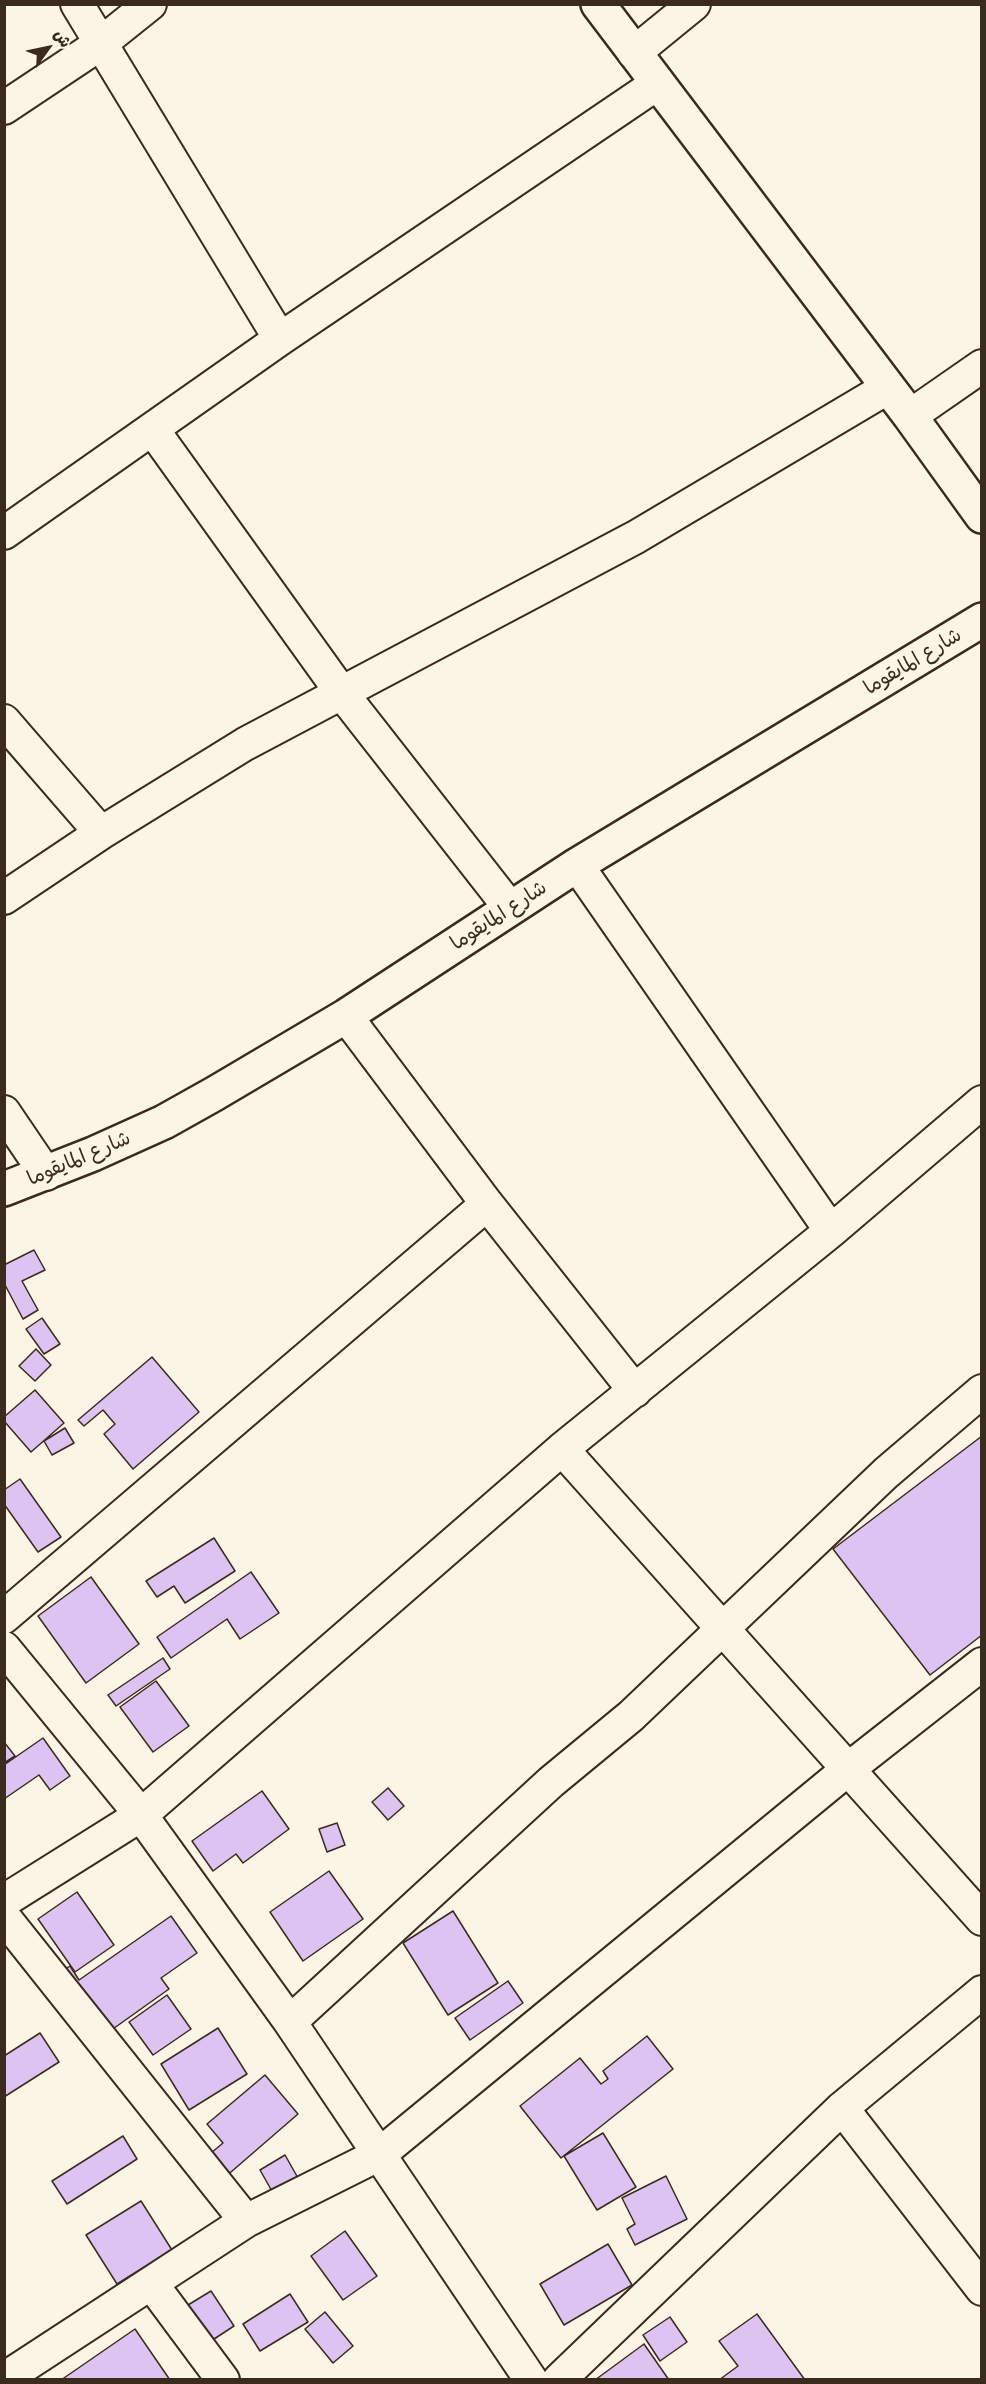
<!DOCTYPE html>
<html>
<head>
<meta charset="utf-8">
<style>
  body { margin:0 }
  #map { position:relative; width:986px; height:2384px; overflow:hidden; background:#fcf5e5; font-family:"Patrick Hand","Playpen Sans Arabic",sans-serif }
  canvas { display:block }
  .frame { position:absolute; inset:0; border:6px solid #3b2a1e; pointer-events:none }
  .north { position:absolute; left:18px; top:18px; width:60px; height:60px; -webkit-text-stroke:4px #fcf5e5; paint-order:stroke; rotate:57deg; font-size:16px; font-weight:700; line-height:24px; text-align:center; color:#3b2a1e }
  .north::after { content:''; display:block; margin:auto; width:21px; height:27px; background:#3b2a1e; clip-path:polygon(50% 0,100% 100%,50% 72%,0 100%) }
</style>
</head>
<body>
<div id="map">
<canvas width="986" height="2384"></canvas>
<div class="frame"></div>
<div class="north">ش</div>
</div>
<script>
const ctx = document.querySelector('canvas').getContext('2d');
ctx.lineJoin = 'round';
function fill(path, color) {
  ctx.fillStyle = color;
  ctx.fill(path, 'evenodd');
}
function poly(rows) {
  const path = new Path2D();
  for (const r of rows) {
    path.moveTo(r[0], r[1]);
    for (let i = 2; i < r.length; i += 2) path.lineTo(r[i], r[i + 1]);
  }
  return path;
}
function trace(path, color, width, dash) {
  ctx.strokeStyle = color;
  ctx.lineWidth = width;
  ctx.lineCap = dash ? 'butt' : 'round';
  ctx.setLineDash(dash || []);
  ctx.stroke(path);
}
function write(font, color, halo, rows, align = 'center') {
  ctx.font = font + ' "Patrick Hand","Playpen Sans Arabic",sans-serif';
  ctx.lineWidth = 6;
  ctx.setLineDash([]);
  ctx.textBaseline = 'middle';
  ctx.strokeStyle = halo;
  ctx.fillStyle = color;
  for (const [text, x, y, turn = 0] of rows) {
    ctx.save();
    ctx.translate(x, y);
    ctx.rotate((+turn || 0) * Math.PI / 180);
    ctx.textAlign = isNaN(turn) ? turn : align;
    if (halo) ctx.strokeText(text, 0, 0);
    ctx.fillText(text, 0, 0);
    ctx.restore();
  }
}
const building = poly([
  [34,1250,45,1270,22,1281,38,1310,23,1319,4,1283,4,1265,34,1250],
  [42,1318,60,1344,44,1354,26,1329,42,1318],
  [36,1349,51,1365,35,1381,19,1366,36,1349],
  [152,1357,199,1412,133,1469,104,1434,115,1424,103,1410,84,1426,78,1420,152,1357],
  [35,1390,64,1423,31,1452,4,1421,4,1417,35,1390],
  [65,1428,74,1443,52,1455,44,1441,65,1428],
  [982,1436,982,1635,930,1675,833,1549,982,1436],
  [20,1479,61,1537,38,1552,4,1504,4,1490,20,1479],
  [214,1538,235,1571,185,1603,174,1586,157,1597,146,1581,214,1538],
  [251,1572,279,1613,240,1639,227,1619,171,1658,157,1637,251,1572],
  [91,1577,139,1644,86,1683,38,1616,91,1577],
  [163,1658,170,1669,116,1706,108,1695,163,1658],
  [156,1681,189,1726,153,1752,120,1707,156,1681],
  [43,1738,70,1776,50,1790,39,1775,4,1799,4,1765,43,1738],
  [4,1742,15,1756,4,1763,4,1742],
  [388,1788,404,1806,388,1820,372,1802,388,1788],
  [262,1791,289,1829,243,1863,236,1854,213,1871,192,1841,262,1791],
  [337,1823,345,1845,327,1852,319,1829,337,1823],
  [329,1871,363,1919,303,1961,270,1912,329,1871],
  [77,1892,114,1945,75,1972,38,1919,77,1892],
  [453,1911,498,1983,448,2015,403,1943,453,1911],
  [171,1916,197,1953,161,1978,169,1989,96,2041,52,1978,70,1966,79,1980,171,1916],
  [508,1981,523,2003,470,2040,455,2018,508,1981],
  [167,1995,191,2029,153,2055,129,2022,167,1995],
  [218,2028,247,2074,189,2110,161,2064,218,2028],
  [40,2033,59,2062,4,2097,4,2056,40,2033],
  [647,2036,673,2069,561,2158,520,2106,580,2058,601,2084,608,2079,603,2071,647,2036],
  [265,2075,298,2114,216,2185,198,2164,223,2143,207,2124,265,2075],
  [603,2133,636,2187,597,2210,564,2156,603,2133],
  [123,2136,137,2159,67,2204,52,2181,123,2136],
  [285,2155,298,2178,273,2193,260,2170,285,2155],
  [666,2176,687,2219,635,2245,627,2229,635,2224,622,2198,666,2176],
  [141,2201,172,2250,117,2284,86,2235,141,2201],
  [345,2231,377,2276,343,2300,311,2256,345,2231],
  [608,2244,632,2285,564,2325,540,2284,608,2244],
  [211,2291,234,2326,211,2341,188,2305,211,2291],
  [290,2294,308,2322,260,2351,243,2324,290,2294],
  [325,2312,353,2346,333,2363,305,2329,325,2312],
  [757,2314,805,2380,719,2380,738,2366,719,2341,757,2314],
  [670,2317,687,2342,660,2361,643,2335,670,2317],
  [135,2329,170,2380,61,2380,135,2329],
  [644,2344,669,2380,595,2380,644,2344]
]);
const street = poly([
  [77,4,280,339],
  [634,53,694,4],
  [4,108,100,44,150,4],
  [910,416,982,366],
  [153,430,341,692,510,908],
  [4,533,280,339,658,83],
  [4,721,101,833],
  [577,865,831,1231],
  [4,898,101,833,245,744,636,537,887,388],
  [346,1016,487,1204,635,1391],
  [4,1112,46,1174],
  [562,1449,982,1919],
  [4,1617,487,1204],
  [4,1648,141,1815,290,2022,531,2380],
  [4,1901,141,1815,562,1449,831,1231,982,1102],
  [4,1917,246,2221],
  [290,2022,551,1782,631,1716,886,1473,982,1391],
  [842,2108,982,2289],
  [151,2283,223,2380],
  [4,2379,246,2221,380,2154,847,1770,982,1664],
  [559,2380,842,2108,982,1992]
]);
const secondary = poly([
  [598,4,910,416,982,516],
  [4,1189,93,1154,164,1122,214,1094,346,1016,577,865,982,620]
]);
const streetNames = [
  ["شارع المايقوما",913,662,-31],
  ["شارع المايقوما",499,916,-33],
  ["شارع المايقوما",79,1159,-23]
];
fill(building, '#ddc3f2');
trace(building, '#3b2a1e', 1.5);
trace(street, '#3b2a1e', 36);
trace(secondary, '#3b2a1e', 38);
trace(street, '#fcf5e5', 32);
trace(secondary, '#fcf5e5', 33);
write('20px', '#3b2a1e', '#fcf5e5', streetNames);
</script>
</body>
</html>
